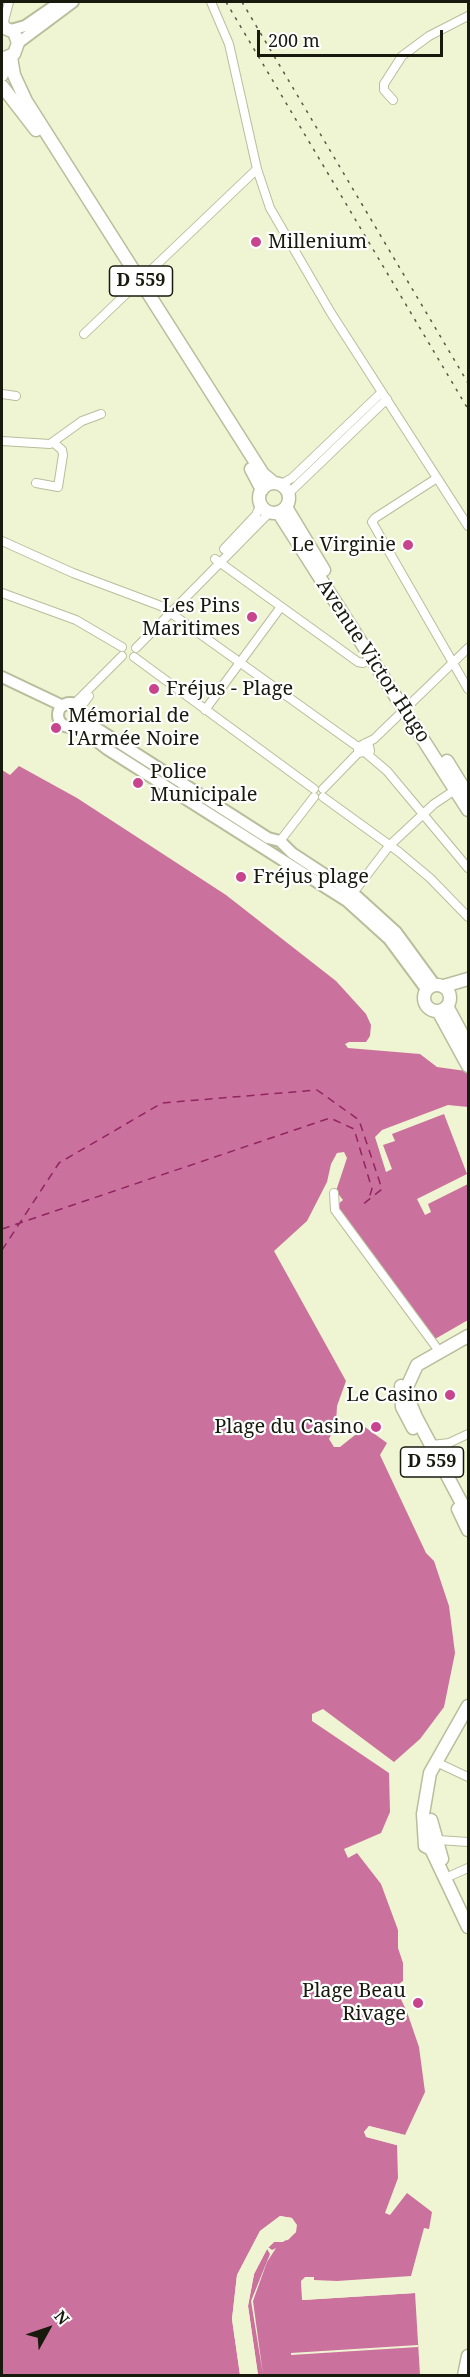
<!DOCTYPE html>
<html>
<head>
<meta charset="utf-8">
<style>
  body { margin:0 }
  #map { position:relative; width:470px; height:2377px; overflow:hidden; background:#eff4d2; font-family:"Noto Serif",serif }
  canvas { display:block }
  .frame { position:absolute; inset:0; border:3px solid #191a0e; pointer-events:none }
  .north { position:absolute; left:18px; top:2299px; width:60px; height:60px; -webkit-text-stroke:4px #fff; paint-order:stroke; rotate:50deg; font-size:16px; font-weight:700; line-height:24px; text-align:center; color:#191a0e }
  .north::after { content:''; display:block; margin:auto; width:21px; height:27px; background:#191a0e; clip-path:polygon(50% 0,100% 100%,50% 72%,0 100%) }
  .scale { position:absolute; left:257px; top:30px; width:186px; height:27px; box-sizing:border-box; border:3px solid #191a0e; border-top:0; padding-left:8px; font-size:18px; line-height:21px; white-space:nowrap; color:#191a0e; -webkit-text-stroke:4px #fff; paint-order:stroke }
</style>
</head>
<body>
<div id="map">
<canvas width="470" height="2377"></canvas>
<div class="frame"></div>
<div class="north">N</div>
<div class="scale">200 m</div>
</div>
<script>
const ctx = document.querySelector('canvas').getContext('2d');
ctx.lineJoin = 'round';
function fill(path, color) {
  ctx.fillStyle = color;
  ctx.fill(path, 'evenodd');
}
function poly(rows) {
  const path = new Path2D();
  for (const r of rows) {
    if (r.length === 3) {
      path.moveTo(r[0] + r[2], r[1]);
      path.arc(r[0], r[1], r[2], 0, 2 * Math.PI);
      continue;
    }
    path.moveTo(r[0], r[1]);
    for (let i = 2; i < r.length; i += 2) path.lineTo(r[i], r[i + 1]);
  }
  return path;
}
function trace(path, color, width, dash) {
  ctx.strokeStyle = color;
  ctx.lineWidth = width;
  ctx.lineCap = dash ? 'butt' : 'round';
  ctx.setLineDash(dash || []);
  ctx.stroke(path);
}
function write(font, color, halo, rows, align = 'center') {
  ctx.font = font + ' "Noto Serif",serif';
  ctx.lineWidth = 4.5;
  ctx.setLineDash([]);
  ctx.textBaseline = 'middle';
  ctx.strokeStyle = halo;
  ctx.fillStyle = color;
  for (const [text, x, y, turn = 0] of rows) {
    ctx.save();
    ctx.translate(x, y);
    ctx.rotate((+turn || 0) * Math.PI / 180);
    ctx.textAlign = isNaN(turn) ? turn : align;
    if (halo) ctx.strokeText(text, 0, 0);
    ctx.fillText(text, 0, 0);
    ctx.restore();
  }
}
const water = poly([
  [19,766,77,798,226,895,336,981,366,1014,371,1025,370,1036,366,1042,349,1042,345,1044,348,1048,420,1054,437,1067,466,1071,468,1076,468,1107,448,1105,382,1130,375,1137,386,1172,392,1169,383,1145,395,1141,392,1134,444,1114,467,1174,417,1199,425,1215,431,1212,428,1204,468,1184,468,1320,435,1339,336,1206,343,1200,336,1191,347,1158,344,1152,337,1153,331,1164,327,1182,307,1221,274,1251,346,1381,337,1406,336,1424,329,1439,334,1447,340,1447,365,1427,387,1443,380,1455,426,1553,434,1561,449,1606,455,1653,444,1707,420,1739,394,1762,323,1709,312,1714,312,1721,389,1773,390,1812,381,1833,344,1849,348,1858,357,1853,381,1884,398,1930,398,1948,403,1963,403,1981,396,1986,381,1984,377,1988,379,1994,384,1997,391,1991,398,1993,407,2012,419,2047,425,2092,405,2135,369,2126,364,2132,367,2137,397,2145,398,2178,385,2213,390,2215,407,2193,432,2212,429,2229,424,2228,411,2276,337,2281,314,2280,314,2277,301,2281,303,2300,415,2293,420,2375,258,2375,248,2306,254,2274,267,2249,274,2242,283,2242,296,2232,292,2218,280,2216,260,2231,237,2275,232,2319,240,2375,2,2376,2,770,10,775]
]);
const pier = poly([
  [369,2126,405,2135,408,2137,370,2129,368,2132,398,2143,400,2146,366,2137,364,2132],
  [280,2216,292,2218,297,2225,296,2232,288,2240,274,2242,268,2247,272,2250,276,2248,267,2262,253,2301,263,2375,251,2301,270,2254,267,2249,254,2274,248,2306,258,2375,255,2376,245,2306,251,2273,264,2247,273,2239,287,2238,293,2231,290,2221,281,2219,262,2233,240,2275,236,2319,243,2375,240,2375,232,2319,237,2275,260,2231],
  [305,2277,314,2277,314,2283,311,2280,304,2282,305,2297,414,2290,415,2293,302,2300,301,2281],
  [418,2345,418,2347,291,2355,291,2353]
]);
const ferry = poly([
  [2,1229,330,1118,354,1129,372,1189,369,1198],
  [2,1250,59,1163,162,1103,317,1090,359,1120,382,1189,362,1205]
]);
const street = poly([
  [211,2,229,44,257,169,270,208,331,313,468,526],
  [6,28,4,21,9,2],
  [393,100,384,90,384,84,402,56,429,36,468,16],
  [84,334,257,169],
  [2,394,16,396],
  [2,441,50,444,82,421,101,414],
  [437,478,375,518,372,522,468,689],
  [36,483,58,487,63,455,62,450,54,443],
  [280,485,292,478,382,392],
  [288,494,387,399],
  [2,541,73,573,161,606,358,747],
  [224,549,256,515,261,504],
  [215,559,358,662,363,663,372,658],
  [2,593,76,620,122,647],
  [136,648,270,512],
  [134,657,314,789],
  [74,704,122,656],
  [80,708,89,696],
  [205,710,280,608],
  [364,744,369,746,370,751,358,753,358,747,374,739,468,648],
  [367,754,387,771,468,868],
  [323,789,358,753],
  [323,797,399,852,430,878,468,917],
  [280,841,314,797],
  [353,893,389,846,434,804,455,790],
  [334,1193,335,1210,439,1351],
  [432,1445,449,1443,468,1434],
  [436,1762,468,1777],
  [438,1840,468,1842],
  [450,1876,468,1868]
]);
const secondary = poly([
  [11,30,25,26,60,2],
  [18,43,73,2],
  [2,677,63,706],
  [70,715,12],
  [82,719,268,838,280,841,292,853,353,893,396,932,434,984],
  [77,726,107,749,347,901,389,939,426,989]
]);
const primary = poly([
  [2,27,14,32,18,43,14,54,2,59],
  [11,57,14,75,26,101,263,474,274,483],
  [2,68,2,75],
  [2,86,36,130],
  [251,469,262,490],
  [274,498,15],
  [286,507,324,570],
  [278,512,468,810],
  [447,761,468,795],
  [437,998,13],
  [444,986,468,979],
  [447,1006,468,1045],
  [438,1011,468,1066],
  [468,1336,417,1365,407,1387,407,1396,416,1417,468,1515],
  [401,1386,402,1407,413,1428],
  [458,1509,468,1530],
  [468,1706,430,1773,423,1814,425,1846,431,1849,468,1927],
  [431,1820,442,1859],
  [464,2376,468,2356]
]);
const rail = poly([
  [226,2,468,409],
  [242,2,468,383]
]);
const markers = [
  [256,242,6,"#c8458d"],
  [408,545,6,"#c8458d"],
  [252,617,6,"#c8458d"],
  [154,689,6,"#c8458d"],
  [56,728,6,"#c8458d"],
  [138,783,6,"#c8458d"],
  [241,877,6,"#c8458d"],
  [450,1395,6,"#c8458d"],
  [376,1427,6,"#c8458d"],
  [418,2003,6,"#c8458d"]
];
const shields = [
  [141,281,63],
  [432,1462,63]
];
const shieldNames = [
  ["D 559",141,281],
  ["D 559",432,1462]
];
const poiNames = [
  ["Millenium",268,242],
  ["Le Virginie",396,545,"right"],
  ["Les Pins",240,606,"right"],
  ["Maritimes",240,629,"right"],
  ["Fréjus - Plage",166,689],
  ["Mémorial de",68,716],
  ["l'Armée Noire",68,739],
  ["Police",150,772],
  ["Municipale",150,795],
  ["Fréjus plage",253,877],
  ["Le Casino",438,1395,"right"],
  ["Plage du Casino",364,1427,"right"],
  ["Plage Beau",406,1991,"right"],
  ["Rivage",406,2014,"right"]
];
const streetNames = [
  ["Avenue Victor Hugo",373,661,57]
];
fill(water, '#cb719d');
fill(pier, '#eff4d2');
trace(ferry, '#912562', 1.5, [8, 6]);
trace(street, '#b9bd9c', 10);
trace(secondary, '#b9bd9c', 14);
trace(primary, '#b9bd9c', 15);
trace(street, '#fff', 8);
trace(secondary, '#fff', 10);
trace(primary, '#fff', 12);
trace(rail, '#565946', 1.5, [3, 6]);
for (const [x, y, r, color] of markers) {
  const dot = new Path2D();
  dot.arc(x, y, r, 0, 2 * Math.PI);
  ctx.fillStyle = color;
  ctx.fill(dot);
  trace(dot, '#fff', 2);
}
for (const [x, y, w] of shields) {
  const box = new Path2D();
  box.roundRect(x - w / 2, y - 15, w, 30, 4.5);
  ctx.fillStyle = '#fff';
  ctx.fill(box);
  trace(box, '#191a0e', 1.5);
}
write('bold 18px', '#191a0e', null, shieldNames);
write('20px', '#191a0e', '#fff', poiNames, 'left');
write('20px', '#191a0e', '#fff', streetNames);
</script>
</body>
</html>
